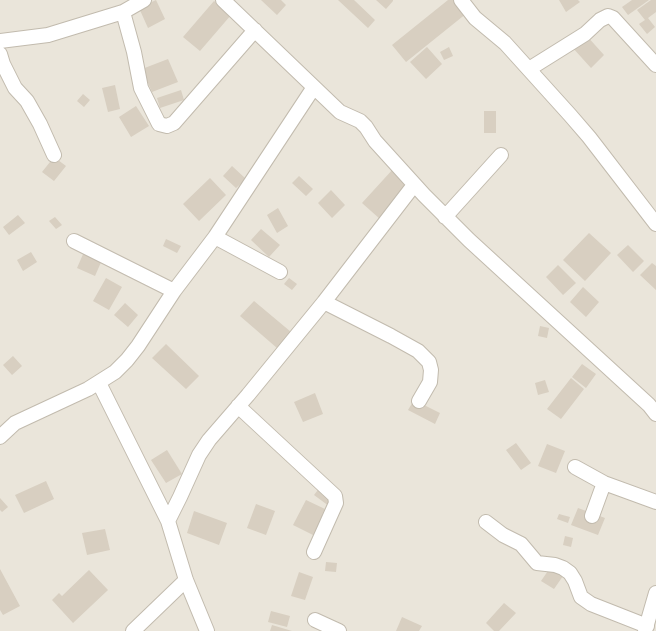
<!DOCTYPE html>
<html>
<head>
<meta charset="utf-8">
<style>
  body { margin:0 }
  canvas { display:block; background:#f6f3ec }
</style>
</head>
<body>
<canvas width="656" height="631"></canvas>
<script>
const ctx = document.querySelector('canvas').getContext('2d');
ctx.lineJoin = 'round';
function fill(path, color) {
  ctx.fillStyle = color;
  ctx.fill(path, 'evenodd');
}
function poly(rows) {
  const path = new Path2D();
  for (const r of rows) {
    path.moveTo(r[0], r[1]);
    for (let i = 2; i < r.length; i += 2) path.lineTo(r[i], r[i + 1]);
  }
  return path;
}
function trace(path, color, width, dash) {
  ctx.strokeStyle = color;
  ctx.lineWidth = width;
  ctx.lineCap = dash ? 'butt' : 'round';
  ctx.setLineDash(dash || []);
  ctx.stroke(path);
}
const residential = poly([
  [0,0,656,0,656,631,0,631]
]);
const building = poly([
  [156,0,165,19,148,28,139,8],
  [261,0,281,0,286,5,277,15],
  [338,0,354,0,375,20,368,28],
  [376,0,393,0,393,1,386,9],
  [448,0,457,0,467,13,406,62,392,45],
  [559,0,578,0,580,2,566,12],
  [632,0,649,0,628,15,622,7],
  [651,0,656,0,656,12,648,18,655,27,647,34,639,24,645,20,637,10],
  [214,1,231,15,200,51,183,37],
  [586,35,604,55,591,68,572,47],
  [427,47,442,64,426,79,410,62],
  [449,47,453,56,444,60,440,52],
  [168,59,178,82,152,92,142,69],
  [115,85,120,109,108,112,102,88],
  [181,90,184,100,160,108,157,98],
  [83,94,90,100,84,107,77,101],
  [136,106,149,126,131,137,119,117],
  [484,111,496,111,496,133,484,133],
  [54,157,66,166,54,181,42,172],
  [232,166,246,179,236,188,223,176],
  [394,168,412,184,380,219,362,203],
  [299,176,313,189,306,196,292,183],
  [210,178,226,195,199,221,183,204],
  [331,190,345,205,332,218,318,203],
  [278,208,288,226,277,233,267,215],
  [18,215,25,223,9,235,3,227],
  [55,217,62,225,56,229,49,221],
  [261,229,280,245,269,257,251,240],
  [589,233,611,253,585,281,563,260],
  [166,239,181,246,177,253,163,246],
  [628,245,644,261,633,272,617,255],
  [31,252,37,262,23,271,17,260],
  [84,252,102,260,95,276,77,268],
  [652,263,656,266,656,290,640,275],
  [558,265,576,283,563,295,546,277],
  [106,278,122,287,109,310,93,301],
  [289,278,297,284,292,290,284,284],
  [583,287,599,302,586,317,570,302],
  [254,301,291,332,277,348,240,316],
  [125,303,138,315,128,327,114,315],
  [540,326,549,328,547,338,538,336],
  [166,344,199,376,186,389,152,358],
  [13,356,22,366,12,375,3,365],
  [582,364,596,374,586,388,572,377],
  [571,378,584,389,561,419,547,409],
  [545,380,549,392,538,395,535,383],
  [315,393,323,414,303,422,294,402],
  [414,400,440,413,435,424,408,410],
  [516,443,531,463,521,470,506,450],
  [547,444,565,451,556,473,538,466],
  [167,450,182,474,166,483,151,460],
  [46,481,54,499,24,513,15,495],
  [324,482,343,495,333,509,314,495],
  [0,498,8,507,2,512,0,510],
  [306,500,325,509,322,515,327,518,317,537,293,525],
  [256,504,275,511,266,535,247,528],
  [578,508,605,518,598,535,571,525],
  [194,511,227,523,219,545,187,533],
  [559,514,570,517,568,523,557,519],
  [105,529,110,550,87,555,82,533],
  [565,536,573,538,571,547,563,545],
  [326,562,337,563,336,572,325,571],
  [550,568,563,576,554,589,541,581],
  [0,569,20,606,3,615,0,610],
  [89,570,108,590,73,623,52,600,59,593,62,596],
  [299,572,313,577,305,600,291,596],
  [504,603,516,613,499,631,494,631,486,623],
  [271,611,290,616,287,627,268,622],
  [402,617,422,626,419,631,396,631],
  [272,625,292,631,270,631]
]);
const minor = poly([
  [223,0,340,112,360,121,366,127,375,141,424,195,469,240,649,405,656,414],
  [461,0,475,18,505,43,570,115,589,137,656,224],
  [123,12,134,52,141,88,159,124,167,126,174,123,255,30],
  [0,41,48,35,123,12,144,0],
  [0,54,3,64,15,88,27,101,40,124,54,155],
  [529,69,585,34,600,20,608,16,613,18,656,65],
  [445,217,501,155],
  [215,237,280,272],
  [74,241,174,291],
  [324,302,391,336,418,351,429,362,431,370,430,382,419,401],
  [99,383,168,521,186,580,207,631],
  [238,406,335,496,336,503,314,552],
  [0,437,15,423,88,389,115,372,127,360,138,346,174,291,215,237,314,87],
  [575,467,604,483,656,502],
  [592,516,604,483],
  [168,521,180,497,199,455,209,440,248,395,324,302,414,185],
  [486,522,503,535,521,544,537,563,555,565,563,568,570,573,575,581,581,597,591,604,647,626],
  [315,620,339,631],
  [133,631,186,580],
  [645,631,656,593]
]);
fill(residential, '#eae5da');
fill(building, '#d8cfc1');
trace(minor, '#c2bbae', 16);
trace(minor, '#fff', 14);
</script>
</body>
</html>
